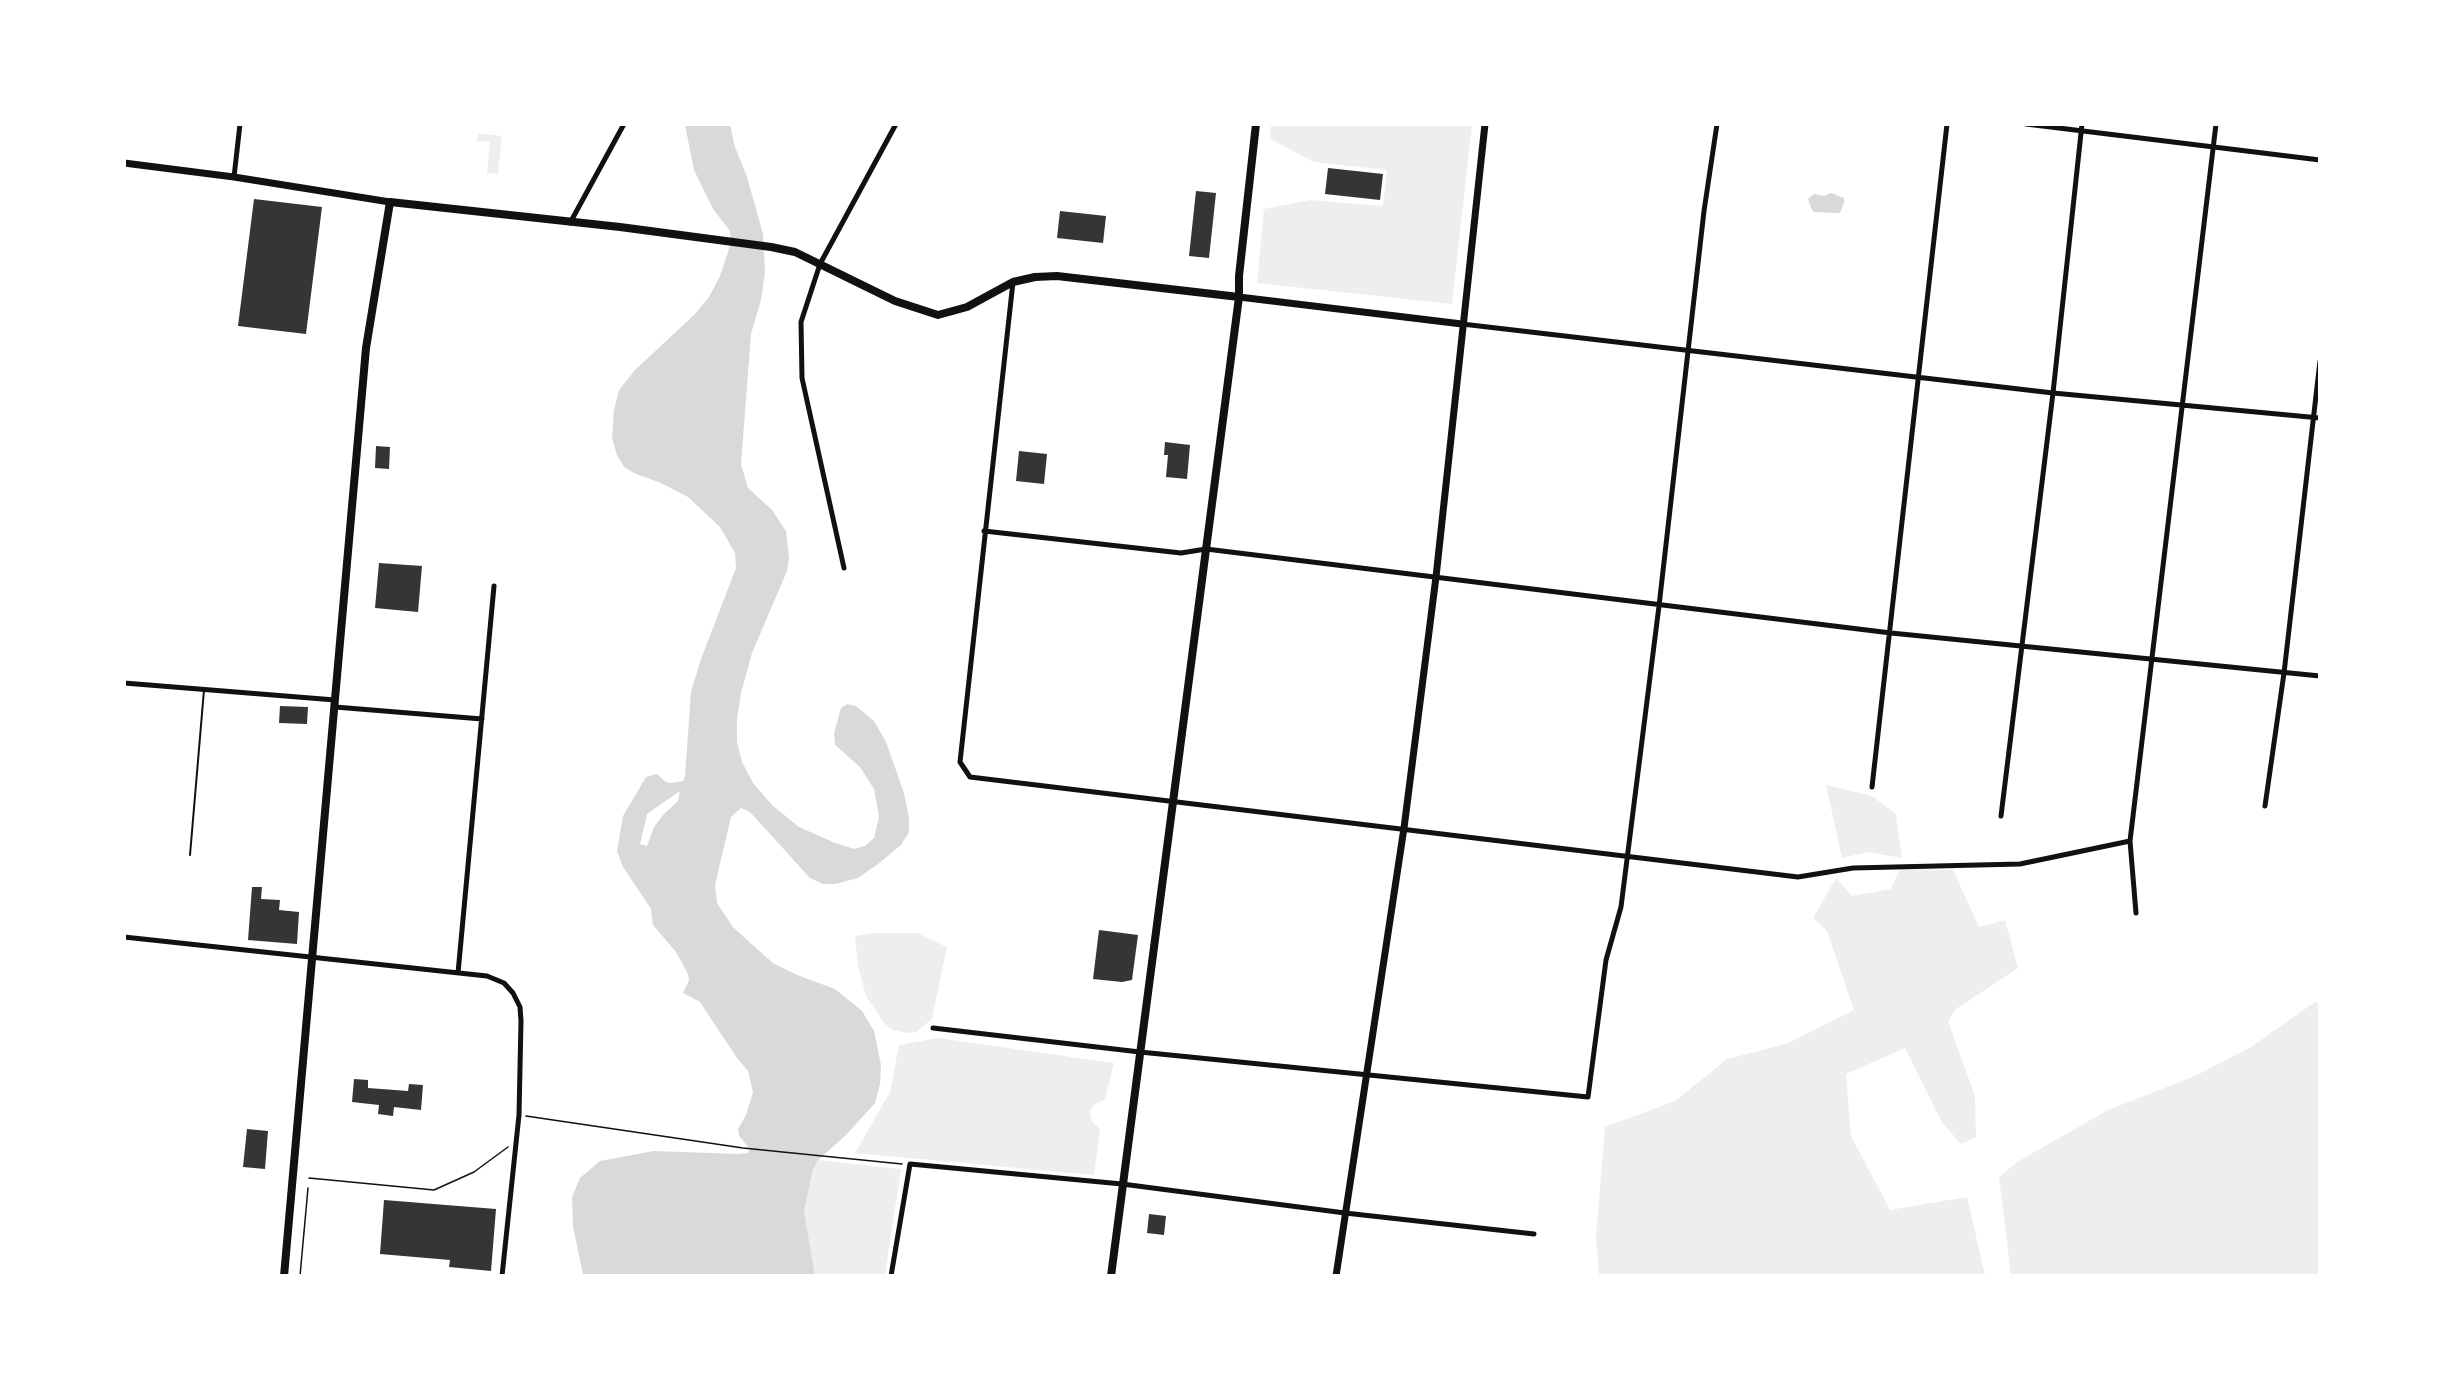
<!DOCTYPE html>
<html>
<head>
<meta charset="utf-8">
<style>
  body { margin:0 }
  #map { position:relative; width:2444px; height:1400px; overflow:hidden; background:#fff; font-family:Montserrat,sans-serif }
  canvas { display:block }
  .frame { position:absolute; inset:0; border:126px solid #fff; pointer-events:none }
</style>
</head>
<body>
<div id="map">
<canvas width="2444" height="1400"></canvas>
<div class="frame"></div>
</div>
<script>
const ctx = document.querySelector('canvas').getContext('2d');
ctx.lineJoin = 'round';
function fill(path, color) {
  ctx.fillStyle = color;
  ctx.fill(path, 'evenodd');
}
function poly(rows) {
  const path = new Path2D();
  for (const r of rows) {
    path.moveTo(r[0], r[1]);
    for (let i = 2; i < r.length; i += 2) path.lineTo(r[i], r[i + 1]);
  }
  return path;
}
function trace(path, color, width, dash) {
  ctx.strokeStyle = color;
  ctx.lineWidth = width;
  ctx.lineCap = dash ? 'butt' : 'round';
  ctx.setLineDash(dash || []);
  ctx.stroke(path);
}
const green = poly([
  [1271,125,1472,125,1452,304,1257,283,1264,209,1310,200,1383,206,1387,170,1314,162,1270,139],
  [478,133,502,136,498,174,487,173,490,142,477,141],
  [1826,785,1872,796,1896,814,1902,858,1868,852,1842,858],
  [1900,869,1953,870,1979,927,2005,920,2018,968,1956,1009,1948,1021,1975,1096,1976,1137,1961,1144,1941,1121,1905,1048,1846,1074,1851,1136,1890,1210,1967,1197,1985,1275,1599,1276,1596,1237,1605,1127,1675,1101,1727,1059,1786,1044,1854,1010,1827,931,1813,918,1836,878,1852,896,1891,889],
  [872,933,917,933,947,947,932,1019,916,1032,908,1033,893,1030,884,1023,866,996,858,966,855,936],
  [2315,1002,2320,1002,2319,1275,2011,1275,1999,1177,2017,1162,2108,1110,2195,1076,2251,1047],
  [938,1038,1114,1063,1105,1100,1095,1104,1090,1111,1092,1122,1100,1129,1094,1175,855,1153,890,1092,899,1045],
  [818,1160,901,1169,885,1275,815,1275,804,1211,813,1171]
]);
const water = poly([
  [685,125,730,125,735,147,747,177,763,234,765,272,761,300,751,334,741,464,748,488,772,510,786,531,789,558,787,571,752,653,741,693,737,719,737,742,742,762,753,783,772,805,799,827,833,842,854,849,865,846,874,838,879,817,874,789,860,767,835,745,834,733,841,708,847,704,856,706,874,721,886,742,904,793,909,818,909,832,901,845,878,864,858,878,835,884,823,884,810,878,750,812,741,808,731,817,715,885,717,903,733,927,747,940,773,963,797,975,835,989,862,1011,874,1031,881,1065,880,1084,875,1103,846,1135,818,1160,813,1170,804,1211,815,1275,583,1275,573,1226,572,1197,580,1178,600,1161,654,1151,738,1154,748,1153,750,1149,739,1136,738,1129,746,1115,753,1092,748,1071,737,1058,700,1002,683,993,689,980,688,974,676,952,653,925,651,909,623,867,617,851,623,816,646,777,657,774,666,782,671,783,683,781,685,776,691,692,701,659,736,568,735,553,720,527,688,497,661,483,634,473,624,467,617,455,612,438,614,410,619,390,635,370,694,315,709,297,720,276,731,243,730,231,713,209,694,170],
  [680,791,678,801,663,815,654,827,647,846,640,844,647,814],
  [1831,193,1844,198,1844,203,1840,213,1814,212,1811,208,1808,199,1814,194,1824,196]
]);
const building = poly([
  [1328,168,1383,174,1380,200,1325,194],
  [1196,191,1216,193,1209,258,1189,256],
  [254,199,322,207,306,334,238,326],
  [1060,211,1106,216,1103,243,1057,238],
  [1165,442,1190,445,1187,479,1166,477,1168,455,1164,455],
  [376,446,390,447,389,469,375,468],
  [1019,451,1047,454,1044,484,1016,481],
  [379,563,422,566,418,612,375,608],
  [280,706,308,707,307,724,279,723],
  [252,887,262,887,261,899,280,900,279,910,299,912,297,944,248,940],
  [1099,930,1138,935,1132,980,1122,982,1093,979],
  [354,1079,368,1080,368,1088,408,1091,409,1084,423,1085,421,1110,394,1107,393,1116,378,1114,379,1105,352,1102],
  [247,1129,268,1131,265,1169,243,1167],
  [384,1200,496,1209,491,1271,449,1267,450,1260,380,1254],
  [1149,1214,1166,1216,1164,1235,1147,1233]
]);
const path = poly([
  [526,1116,743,1148,902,1164],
  [309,1178,434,1190,474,1172,508,1147],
  [300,1276,308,1188]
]);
const service = poly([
  [190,855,204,690]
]);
const minor = poly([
  [2026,124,2320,160],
  [234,177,240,124],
  [570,223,624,124],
  [1013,282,960,762,970,777,1798,877,1853,868,2020,864,2130,841],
  [1462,324,2053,393,2320,418],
  [984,531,1181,553,1206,549,1891,633,2320,676],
  [844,568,802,378,801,322,820,264,896,124],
  [124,683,335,700],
  [335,707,482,719],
  [1872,787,1947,124],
  [2265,806,2284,673,2320,361],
  [2001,816,2053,393,2082,124],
  [2136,913,2130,841,2216,124],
  [124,937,487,976,504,983,513,993,520,1007,521,1021,519,1115,502,1276],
  [458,973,494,586],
  [933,1028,1140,1052,1588,1097,1606,960,1621,907,1659,606,1704,211,1717,124],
  [891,1276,910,1164,1122,1184,1345,1213,1534,1234]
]);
const tertiary = poly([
  [124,163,234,177,390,202],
  [1239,297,1462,324],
  [1336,1276,1404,828,1436,577,1485,124]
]);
const secondary = poly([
  [284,1276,366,348,390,202,620,227,771,247,795,252,895,301,938,315,967,307,1013,282,1035,277,1057,276,1239,297],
  [1111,1276,1239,297,1239,276,1256,124]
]);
fill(green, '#eee');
fill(water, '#d9d9d9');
fill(building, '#353535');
trace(path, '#111', 1.5);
trace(service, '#111', 2);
trace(minor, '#111', 5);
trace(tertiary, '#111', 7);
trace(secondary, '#111', 8);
</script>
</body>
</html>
